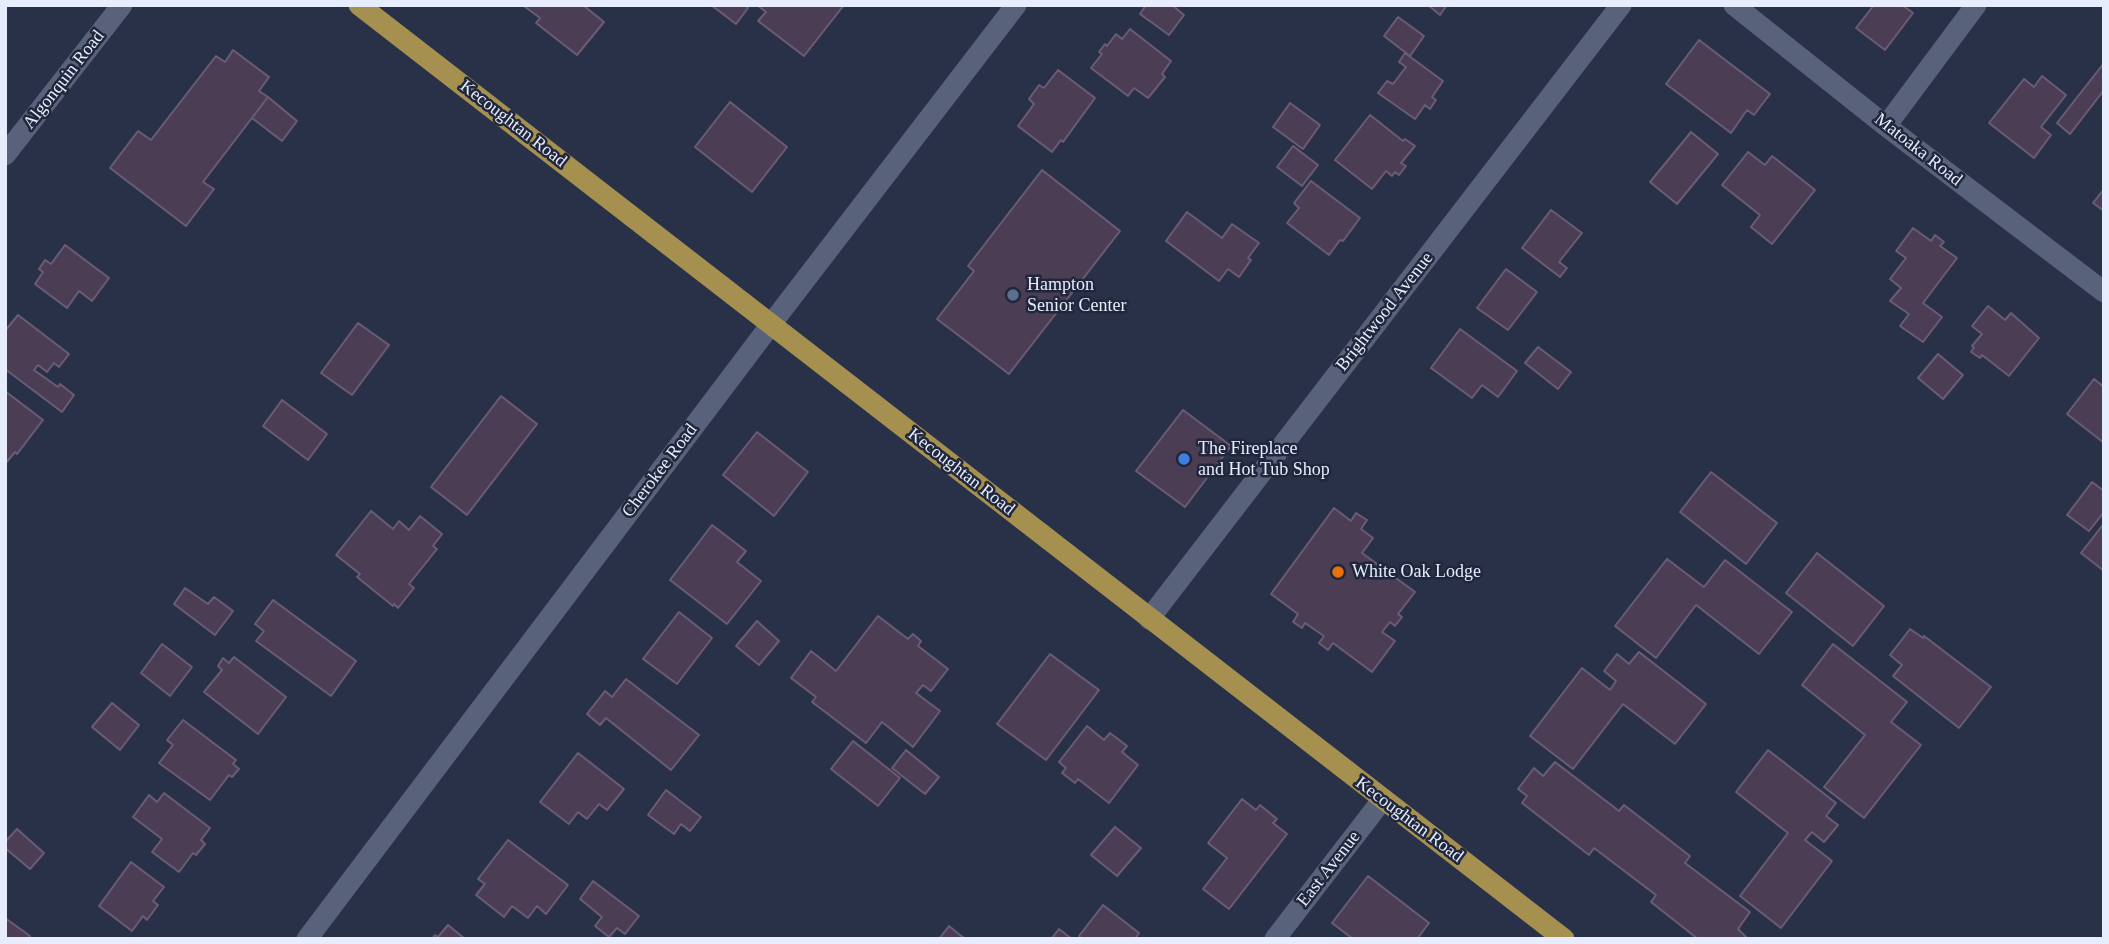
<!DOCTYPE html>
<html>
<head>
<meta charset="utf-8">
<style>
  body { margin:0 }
  #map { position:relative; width:2109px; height:944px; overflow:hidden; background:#293148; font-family:"Times New Roman",serif }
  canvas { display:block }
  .frame { position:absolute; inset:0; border:7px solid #e7edfc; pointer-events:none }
</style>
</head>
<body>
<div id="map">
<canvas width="2109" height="944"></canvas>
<div class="frame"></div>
</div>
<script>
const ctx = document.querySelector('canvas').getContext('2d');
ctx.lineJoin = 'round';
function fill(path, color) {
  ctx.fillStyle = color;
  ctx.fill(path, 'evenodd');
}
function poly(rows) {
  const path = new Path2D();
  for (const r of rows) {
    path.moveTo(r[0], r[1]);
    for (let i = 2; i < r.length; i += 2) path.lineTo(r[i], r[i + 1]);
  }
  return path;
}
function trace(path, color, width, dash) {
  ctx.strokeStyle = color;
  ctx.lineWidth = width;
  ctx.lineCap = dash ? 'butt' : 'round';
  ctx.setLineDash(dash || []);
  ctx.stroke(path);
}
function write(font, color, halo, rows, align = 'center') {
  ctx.font = font + ' "Times New Roman",serif';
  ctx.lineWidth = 5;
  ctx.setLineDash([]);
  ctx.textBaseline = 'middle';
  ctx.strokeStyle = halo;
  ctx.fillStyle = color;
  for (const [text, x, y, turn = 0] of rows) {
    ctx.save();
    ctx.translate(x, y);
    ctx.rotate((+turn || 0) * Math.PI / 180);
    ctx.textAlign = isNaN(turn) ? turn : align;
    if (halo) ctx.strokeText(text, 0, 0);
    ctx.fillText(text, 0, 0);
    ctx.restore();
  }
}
const building = poly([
  [583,5,604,22,577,55,536,23,540,18,524,6,583,5],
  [711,5,745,5,748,8,736,24,711,5],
  [757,5,844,5,804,56,758,21,766,12,757,5],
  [1146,5,1172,5,1184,15,1169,35,1140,14,1146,5],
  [1428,5,1447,5,1440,15,1428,5],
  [1874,5,1902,5,1913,13,1885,50,1856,28,1874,5],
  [1398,17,1424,36,1410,56,1384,36,1398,17],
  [1130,29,1171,61,1162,74,1165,77,1148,98,1134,88,1128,96,1091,68,1102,54,1099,52,1105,44,1107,46,1116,34,1122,39,1130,29],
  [1699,40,1770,94,1754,115,1747,110,1731,133,1666,84,1699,40],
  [233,50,269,77,259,91,268,97,203,182,214,189,186,226,110,168,138,131,151,140,216,56,225,62,233,50],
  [1405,53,1443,81,1432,97,1436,100,1430,109,1425,105,1415,119,1378,93,1387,81,1393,84,1406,67,1399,62,1405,53],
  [2104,63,2104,90,2070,134,2057,123,2104,63],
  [1058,70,1095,98,1063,142,1061,140,1052,152,1018,126,1034,104,1029,99,1039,85,1044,88,1058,70],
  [2042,76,2066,95,2041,127,2051,135,2034,158,1989,123,2024,79,2034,87,2042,76],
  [268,97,297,121,282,141,252,118,268,97],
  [730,102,787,147,752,192,695,147,730,102],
  [1290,103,1320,125,1303,149,1273,127,1290,103],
  [1370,115,1403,141,1405,139,1415,146,1401,163,1406,166,1399,175,1395,172,1392,176,1386,171,1372,189,1335,160,1370,115],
  [1691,132,1718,154,1677,204,1650,182,1691,132],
  [1293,146,1318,165,1302,186,1277,167,1293,146],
  [1748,152,1765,165,1772,156,1815,190,1772,244,1751,227,1760,215,1722,185,1748,152],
  [1042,170,1120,231,1009,374,937,319,974,271,968,266,1042,170],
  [1311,181,1360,218,1343,241,1340,240,1329,255,1287,223,1299,208,1294,203,1311,181],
  [2104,189,2104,211,2093,203,2104,189],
  [1551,210,1582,233,1559,262,1567,268,1560,277,1522,248,1551,210],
  [1187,212,1222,238,1232,224,1259,243,1248,258,1251,260,1239,277,1228,269,1219,281,1166,241,1187,212],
  [1913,228,1931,241,1935,235,1944,242,1940,246,1957,258,1923,303,1942,317,1923,342,1900,326,1909,314,1890,301,1901,288,1890,279,1906,258,1896,251,1913,228],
  [65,245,109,278,92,301,79,291,67,308,35,284,43,272,39,269,45,260,51,264,65,245],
  [1506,269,1537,292,1508,330,1477,308,1506,269],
  [1988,306,2005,320,2011,313,2039,338,2009,376,1982,355,1980,358,1971,352,1974,348,1972,346,1982,334,1972,326,1988,306],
  [18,315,69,354,59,367,54,363,47,372,38,365,34,370,58,387,60,384,74,395,62,412,5,369,5,331,18,315],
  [358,323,389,345,352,395,321,373,358,323],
  [1460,329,1517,371,1498,397,1482,385,1472,398,1431,368,1460,329],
  [1538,347,1571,372,1558,389,1525,363,1538,347],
  [1938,354,1963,375,1943,399,1918,378,1938,354],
  [2094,379,2104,387,2104,443,2067,414,2094,379],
  [5,391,43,420,17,454,15,452,5,464,5,391],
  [501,396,537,424,467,515,431,487,501,396],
  [282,400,327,434,308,460,263,426,282,400],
  [1183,410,1231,446,1185,507,1136,471,1183,410],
  [757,432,808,472,774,516,723,475,757,432],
  [1711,472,1777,523,1746,564,1680,512,1711,472],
  [2092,482,2104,491,2104,512,2089,531,2067,515,2092,482],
  [1334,508,1351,521,1356,513,1367,520,1361,529,1373,538,1362,553,1415,592,1398,614,1402,617,1395,626,1390,622,1382,632,1395,641,1372,672,1333,643,1328,650,1319,643,1324,636,1305,623,1302,628,1293,622,1298,614,1271,594,1334,508],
  [371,511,393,529,399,521,409,530,420,516,442,534,433,546,437,549,409,584,414,588,398,608,394,604,393,606,357,577,360,574,336,555,371,511],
  [712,525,746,551,737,562,761,581,727,624,670,580,712,525],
  [2102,526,2104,527,2104,571,2081,553,2102,526],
  [1817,553,1884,606,1853,646,1786,593,1817,553],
  [1667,559,1704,587,1725,560,1792,612,1759,654,1696,605,1656,658,1615,626,1667,559],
  [185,588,208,604,214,597,233,611,215,635,174,604,185,588],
  [273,600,356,661,331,696,256,641,264,631,255,624,273,600],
  [679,612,712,638,677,684,643,659,679,612],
  [878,616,908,639,913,634,921,641,918,646,948,669,931,691,923,685,916,693,940,711,913,747,882,722,866,743,812,702,816,697,791,678,811,651,836,671,878,616],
  [757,621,779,641,759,665,736,646,757,621],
  [1910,629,1923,638,1924,636,1991,687,1959,728,1893,676,1902,665,1890,655,1910,629],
  [162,644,192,667,170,696,141,673,162,644],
  [1833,644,1907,702,1891,722,1921,745,1864,818,1824,787,1865,735,1802,685,1833,644],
  [1639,652,1706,704,1675,744,1623,704,1573,769,1530,736,1582,668,1610,690,1616,681,1604,671,1617,654,1629,664,1639,652],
  [1050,654,1099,690,1046,760,997,724,1050,654],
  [234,657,286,697,258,734,204,692,222,670,218,666,223,658,229,663,234,657],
  [626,679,699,735,671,770,606,718,600,725,587,714,605,691,612,697,626,679],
  [112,703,139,725,120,750,92,727,112,703],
  [183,720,236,760,233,764,239,769,232,777,229,775,210,800,159,763,173,745,167,740,183,720],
  [1087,726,1104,740,1110,733,1127,746,1122,752,1138,765,1109,803,1078,779,1075,783,1062,773,1066,768,1059,762,1087,726],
  [853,741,900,778,878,806,831,769,853,741],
  [906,750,939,777,925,794,892,768,906,750],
  [1768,750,1836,803,1826,816,1838,825,1824,842,1812,832,1805,840,1832,861,1781,928,1740,896,1788,833,1736,792,1768,750],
  [578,753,624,789,607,810,599,804,587,819,578,812,569,824,540,802,578,753],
  [1555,762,1619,811,1624,805,1690,856,1685,863,1750,912,1738,929,1748,939,1698,939,1651,902,1656,895,1594,848,1589,855,1522,803,1527,796,1518,789,1534,768,1543,776,1555,762],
  [666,790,701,817,690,831,681,824,674,834,648,815,666,790],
  [164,793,210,828,201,840,205,844,196,855,193,853,179,872,152,852,162,839,133,817,149,795,157,802,164,793],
  [1242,799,1256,810,1260,805,1277,819,1273,823,1287,834,1229,909,1203,889,1227,858,1208,843,1242,799],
  [1115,827,1141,848,1117,876,1091,855,1115,827],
  [17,829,44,853,30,869,5,848,5,842,17,829],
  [508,840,568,885,546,914,537,906,528,918,512,906,504,917,476,895,485,884,478,879,508,840],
  [131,862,164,887,153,901,158,905,147,920,143,916,132,931,99,906,131,862],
  [1368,876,1429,923,1417,939,1353,939,1332,923,1368,876],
  [593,881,639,916,625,934,617,928,609,937,595,926,602,917,580,899,593,881],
  [1103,905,1139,933,1135,939,1082,939,1079,936,1103,905],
  [5,918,30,936,27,939,5,939,5,918],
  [448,925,465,939,432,939,435,935,438,937,448,925],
  [949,926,965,939,939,939,949,926],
  [1059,929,1072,939,1051,939,1059,929]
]);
const street = poly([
  [1734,5,1886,126,2104,292],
  [1886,126,1976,5],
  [5,155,122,5],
  [1149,619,1621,5],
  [307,939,772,323,1016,5],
  [1275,939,1383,799]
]);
const primary = poly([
  [359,5,1564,939]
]);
const markers = [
  [1013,295,7,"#5c6f8a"],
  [1184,459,7,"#3f7fe0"],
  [1338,572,7,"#e8710a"]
];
const streetNames = [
  ["Algonquin Road",64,80,-52],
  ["Kecoughtan Road",513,124,38],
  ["Matoaka Road",1918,150,38],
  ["Brightwood Avenue",1385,312,-52],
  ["Cherokee Road",660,471,-53],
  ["Kecoughtan Road",961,472,38],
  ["Kecoughtan Road",1409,820,37],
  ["East Avenue",1329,869,-52]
];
const poiNames = [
  ["Hampton",1027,285],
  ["Senior Center",1027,306],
  ["The Fireplace",1198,449],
  ["and Hot Tub Shop",1198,470],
  ["White Oak Lodge",1352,572]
];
fill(building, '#4a3d54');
trace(building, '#6b5c75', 2);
trace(street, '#59627b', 21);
trace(primary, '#a5904f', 21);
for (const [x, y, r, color] of markers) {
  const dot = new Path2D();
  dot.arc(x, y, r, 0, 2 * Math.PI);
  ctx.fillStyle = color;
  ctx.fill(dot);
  trace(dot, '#20273d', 2.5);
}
write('18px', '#e7edfc', '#20273d', streetNames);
write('18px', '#e7edfc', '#20273d', poiNames, 'left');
</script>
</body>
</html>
